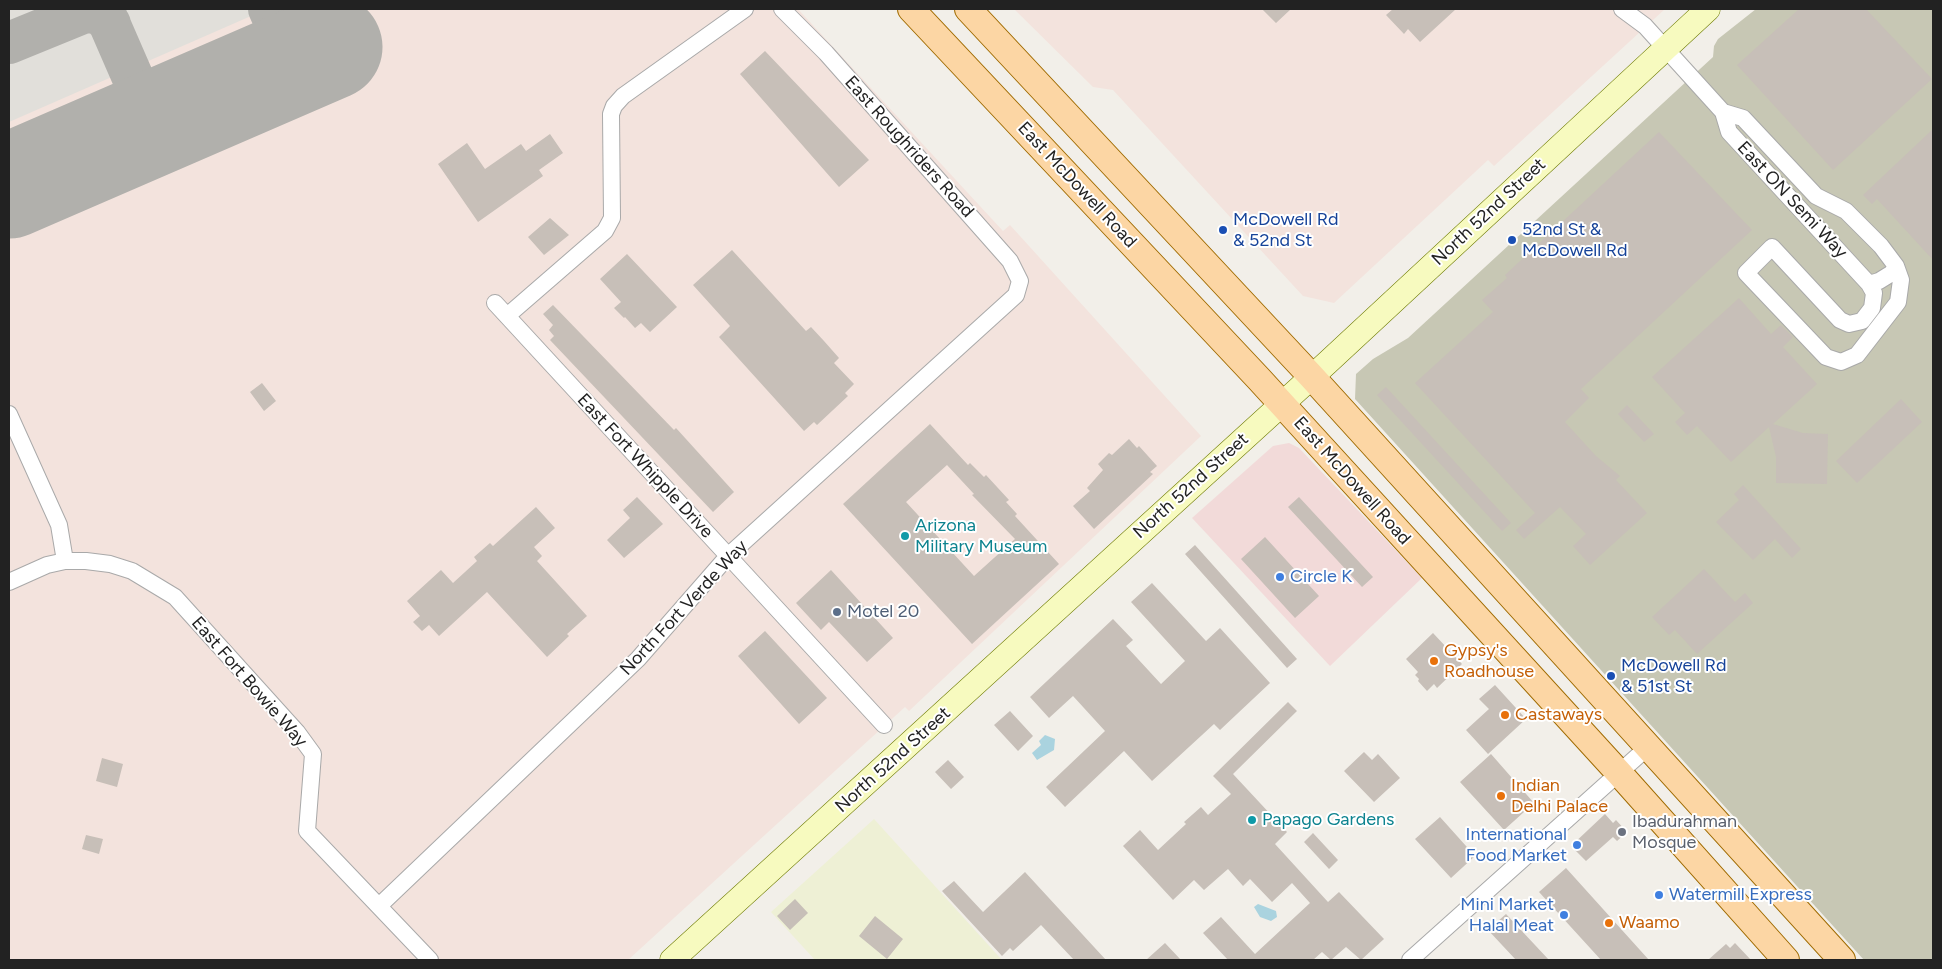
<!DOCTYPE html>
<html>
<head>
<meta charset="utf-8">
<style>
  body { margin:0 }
  #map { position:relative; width:1942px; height:969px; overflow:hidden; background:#f2efe9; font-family:Figtree,sans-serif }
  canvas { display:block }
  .frame { position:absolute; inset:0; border:10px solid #222; pointer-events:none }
</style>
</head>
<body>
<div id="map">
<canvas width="1942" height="969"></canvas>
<div class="frame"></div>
</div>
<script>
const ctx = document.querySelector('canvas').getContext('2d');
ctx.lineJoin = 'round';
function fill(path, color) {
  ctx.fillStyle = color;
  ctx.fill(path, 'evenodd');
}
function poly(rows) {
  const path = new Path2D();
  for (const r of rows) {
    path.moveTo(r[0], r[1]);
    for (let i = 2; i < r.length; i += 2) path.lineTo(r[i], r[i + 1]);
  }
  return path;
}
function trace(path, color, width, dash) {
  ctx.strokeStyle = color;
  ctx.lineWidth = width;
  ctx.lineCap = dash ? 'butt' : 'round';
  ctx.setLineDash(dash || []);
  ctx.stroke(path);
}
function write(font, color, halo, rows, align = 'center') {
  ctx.font = font + ' Figtree,sans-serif';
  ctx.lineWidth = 4;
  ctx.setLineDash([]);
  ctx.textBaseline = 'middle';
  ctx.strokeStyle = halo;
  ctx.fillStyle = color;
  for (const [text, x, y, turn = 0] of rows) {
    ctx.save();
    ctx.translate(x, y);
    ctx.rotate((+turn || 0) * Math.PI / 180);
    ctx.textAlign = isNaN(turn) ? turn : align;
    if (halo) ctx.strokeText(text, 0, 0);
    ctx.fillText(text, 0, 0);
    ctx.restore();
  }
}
const commercial = poly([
  [1289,443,1299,448,1422,578,1330,666,1192,518,1273,446]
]);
const military = poly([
  [9,9,798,9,1003,231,1010,225,1201,436,909,711,905,707,628,960,9,960],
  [1014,9,1665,9,1494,166,1488,160,1334,303,1303,296,1113,90,1093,87]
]);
const airport = poly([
  [9,9,267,9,9,122]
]);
const construction = poly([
  [1756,9,1933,9,1933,960,1864,960,1355,399,1356,374,1373,359,1408,338,1713,57,1714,46,1718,39]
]);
const farmland = poly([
  [874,819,1002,960,815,960,771,912]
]);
const water = poly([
  [1045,735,1055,739,1054,750,1037,760,1032,753,1041,745,1039,741],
  [1258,904,1276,911,1277,917,1271,921,1260,917,1254,907]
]);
const taxiway = poly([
  [103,9,153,124],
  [269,9,293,63],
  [9,43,85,12,100,13,110,24],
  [9,185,9,186]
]);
const runway = poly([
  [9,186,330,47]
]);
const building = poly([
  [1262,9,1291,9,1276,23],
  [1393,9,1456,9,1420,42,1408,29,1404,34,1386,15],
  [1799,9,1866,9,1932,79,1833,170,1737,65],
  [765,51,869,160,839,187,740,74],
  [1933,129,1933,260,1877,199,1872,204,1863,195],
  [1659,132,1752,230,1581,389,1589,398,1565,422,1596,456,1620,476,1616,480,1647,513,1590,565,1573,546,1586,534,1560,507,1524,539,1516,530,1535,513,1415,383,1493,312,1482,300,1507,278,1505,275],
  [550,134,563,153,539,170,543,176,478,222,438,164,467,143,485,169,521,144,526,151],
  [550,218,569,235,544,255,528,237],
  [732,250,806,331,811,327,824,341,839,358,834,363,854,384,845,393,848,396,817,425,814,422,804,431,719,337,730,326,693,285],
  [627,254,677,307,650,332,641,323,635,328,625,317,624,318,614,308,621,302,600,279],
  [1739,298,1771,334,1781,325,1793,337,1783,347,1817,384,1773,424,1803,433,1828,434,1827,484,1776,483,1776,457,1769,427,1731,462,1697,426,1687,435,1675,422,1685,413,1652,377],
  [553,305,674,430,676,428,734,492,713,512,550,340,554,336,549,330,553,325,543,314],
  [262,383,276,401,264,411,250,392],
  [1386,387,1511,523,1502,531,1377,395],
  [1901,399,1922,422,1857,483,1836,461],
  [1627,405,1654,434,1644,442,1618,414],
  [930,424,968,465,970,463,984,477,986,475,1009,500,1006,502,1017,514,1015,516,1059,564,972,644,843,504],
  [947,465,974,494,972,495,1015,539,974,576,906,502],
  [1129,439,1137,448,1139,446,1157,466,1150,472,1153,474,1094,529,1073,506,1090,491,1087,488,1103,470,1098,464,1109,453,1112,455],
  [1743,485,1801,549,1792,558,1775,539,1753,560,1716,522,1739,500,1734,494],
  [637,497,663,524,624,558,607,540,630,518,623,510],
  [1299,497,1373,577,1362,587,1288,507],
  [536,507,555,528,534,547,542,556,537,561,587,616,567,634,569,636,547,657,487,592,439,636,429,625,422,631,413,622,420,616,407,601,441,570,453,583,477,561,474,557,490,543,493,546],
  [1265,537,1319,596,1295,618,1241,559],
  [1195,545,1297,659,1287,668,1185,554],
  [1704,569,1735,602,1745,593,1753,603,1697,654,1675,630,1669,635,1652,617],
  [831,570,893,638,867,662,829,622,821,630,796,603],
  [1152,583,1206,641,1220,628,1270,683,1220,730,1214,724,1152,781,1124,751,1065,807,1046,787,1105,731,1073,696,1049,718,1030,697,1113,619,1133,640,1126,646,1161,684,1185,661,1131,602],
  [765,631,827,698,799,724,738,656],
  [1433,633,1462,664,1437,688,1434,684,1427,691,1418,681,1419,679,1415,675,1418,672,1406,659],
  [1495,685,1526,719,1488,754,1466,730,1489,709,1479,699],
  [1288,702,1297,711,1233,774,1287,832,1275,844,1328,902,1339,892,1384,939,1361,960,1346,947,1331,960,1322,952,1313,960,1228,960,1203,933,1221,917,1255,954,1310,903,1292,883,1272,902,1250,879,1243,886,1228,869,1204,890,1194,880,1173,900,1123,846,1140,830,1158,850,1186,824,1184,822,1201,807,1208,815,1231,794,1213,776],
  [1010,711,1033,736,1018,751,994,725],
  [1364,752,1372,760,1378,754,1400,778,1374,802,1344,771],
  [1491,754,1534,803,1504,830,1460,782],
  [102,758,123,764,117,787,96,781],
  [948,760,964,777,951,789,935,772],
  [1605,814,1613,823,1616,820,1627,832,1617,841,1613,837,1586,861,1571,846],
  [1440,817,1475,856,1451,878,1415,839],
  [1313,833,1338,860,1329,869,1304,842],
  [86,835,103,839,99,854,82,849],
  [1566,868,1649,960,1601,960,1539,892],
  [1025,872,1106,960,1074,960,1041,925,1013,951,1010,948,1002,956,942,891,954,881,983,912],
  [795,899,808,913,790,930,777,916],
  [1506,914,1549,960,1516,960,1488,930],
  [875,916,903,939,887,959,859,936],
  [1165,943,1181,960,1146,960],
  [1735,943,1751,960,1708,960,1726,944,1730,948]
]);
const street = poly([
  [1622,9,1645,26,1723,112,1729,132,1869,284,1874,293,1872,308,1862,321,1849,324,1840,320,1772,247,1746,273,1826,357,1841,362,1857,355,1898,302,1901,280,1896,266,1881,246,1846,211,1816,196,1743,118,1723,112],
  [1869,284,1879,281,1892,273,1896,266],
  [495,303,884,725],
  [507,316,605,231,612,218,611,114,614,106,623,96,745,9],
  [9,414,59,525,65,561],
  [9,582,47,565,65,561,86,561,110,564,132,571,175,597,297,732,313,754,307,831,430,960],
  [379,906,638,659,728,556,1016,295,1020,281,1010,261,826,53,782,9],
  [1410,960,1649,746]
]);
const secondary = poly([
  [672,960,1327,363,1708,9]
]);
const primary = poly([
  [911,9,1259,379,1619,773,1786,960],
  [968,9,1311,376,1842,960]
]);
const markers = [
  [1223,230,5,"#1a4fb4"],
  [1512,240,5,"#1a4fb4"],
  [905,536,5,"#0f9aa8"],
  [1280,577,5,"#3f7fe0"],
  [837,612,5,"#5c6f8a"],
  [1434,661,5,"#e8710a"],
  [1611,676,5,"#1a4fb4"],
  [1505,715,5,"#e8710a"],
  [1501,796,5,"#e8710a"],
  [1252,820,5,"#0f9aa8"],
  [1622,832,5,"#6b7280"],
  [1577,845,5,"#3f7fe0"],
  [1659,895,5,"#3f7fe0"],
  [1564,915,5,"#3f7fe0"],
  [1609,923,5,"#e8710a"]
];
const streetNames = [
  ["East Roughriders Road",909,147,48],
  ["East McDowell Road",1077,185,47],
  ["East ON Semi Way",1792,200,47],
  ["North 52nd Street",1489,212,-43],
  ["East Fort Whipple Drive",645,466,47],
  ["East McDowell Road",1352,481,48],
  ["North 52nd Street",1191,486,-42],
  ["North Fort Verde Way",684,608,-47],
  ["East Fort Bowie Way",249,682,49],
  ["North 52nd Street",893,760,-42]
];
const transitNames = [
  ["McDowell Rd",1233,220],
  ["& 52nd St",1233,241],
  ["52nd St &",1522,230],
  ["McDowell Rd",1522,251],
  ["McDowell Rd",1621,666],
  ["& 51st St",1621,687]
];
const cultureNames = [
  ["Arizona",915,526],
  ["Military Museum",915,547],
  ["Papago Gardens",1262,820]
];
const shopNames = [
  ["Circle K",1290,577],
  ["International",1567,835,"right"],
  ["Food Market",1567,856,"right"],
  ["Watermill Express",1669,895],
  ["Mini Market",1554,905,"right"],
  ["Halal Meat",1554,926,"right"]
];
const serviceNames = [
  ["Motel 20",847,612]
];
const foodNames = [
  ["Gypsy's",1444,651],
  ["Roadhouse",1444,672],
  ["Castaways",1515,715],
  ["Indian",1511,786],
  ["Delhi Palace",1511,807],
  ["Waamo",1619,923]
];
const worshipNames = [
  ["Ibadurahman",1632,822],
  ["Mosque",1632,843]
];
fill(commercial, '#f2dad9');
fill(military, '#f3e3dd');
fill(airport, '#e1dfda');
fill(construction, '#c7c7b4');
fill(farmland, '#eef0d5');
fill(water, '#aad3df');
trace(taxiway, '#b1b0ac', 42);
trace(runway, '#b1b0ac', 105);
fill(building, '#c7bfb8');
trace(street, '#a9a9a9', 18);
trace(secondary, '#707d05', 25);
trace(primary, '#a06b00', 28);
trace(street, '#fff', 16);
trace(secondary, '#f7fabf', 24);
trace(primary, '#fcd6a4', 26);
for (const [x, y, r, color] of markers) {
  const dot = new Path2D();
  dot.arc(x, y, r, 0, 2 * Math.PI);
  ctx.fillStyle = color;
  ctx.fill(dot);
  trace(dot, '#fff', 2);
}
write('18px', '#222', '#fff', streetNames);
write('18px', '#164399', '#fff', transitNames, 'left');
write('18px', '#0d838f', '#fff', cultureNames, 'left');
write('18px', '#366cbe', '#fff', shopNames, 'left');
write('18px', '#4e5e75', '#fff', serviceNames, 'left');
write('18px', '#c56008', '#fff', foodNames, 'left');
write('18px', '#5b616d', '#fff', worshipNames, 'left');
</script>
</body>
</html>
